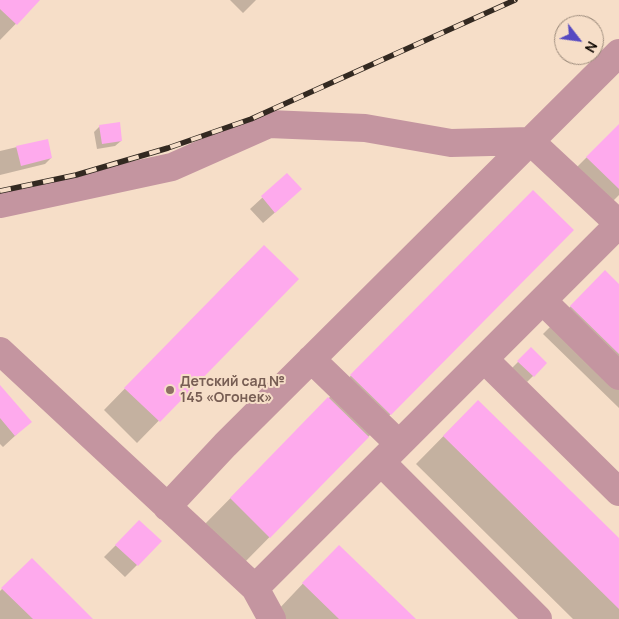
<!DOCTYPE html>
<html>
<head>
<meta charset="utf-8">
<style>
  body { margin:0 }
  #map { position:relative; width:619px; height:619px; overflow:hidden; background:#f6dec8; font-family:Manrope,sans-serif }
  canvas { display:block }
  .north { position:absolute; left:554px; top:15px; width:50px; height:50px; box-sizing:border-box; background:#f6dec8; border:1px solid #9a897a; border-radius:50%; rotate:120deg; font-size:14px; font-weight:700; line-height:20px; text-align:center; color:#110a04 }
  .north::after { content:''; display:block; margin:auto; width:18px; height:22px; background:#5649c1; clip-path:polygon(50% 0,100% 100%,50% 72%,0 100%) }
</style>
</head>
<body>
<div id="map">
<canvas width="619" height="619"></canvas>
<div class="north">N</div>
</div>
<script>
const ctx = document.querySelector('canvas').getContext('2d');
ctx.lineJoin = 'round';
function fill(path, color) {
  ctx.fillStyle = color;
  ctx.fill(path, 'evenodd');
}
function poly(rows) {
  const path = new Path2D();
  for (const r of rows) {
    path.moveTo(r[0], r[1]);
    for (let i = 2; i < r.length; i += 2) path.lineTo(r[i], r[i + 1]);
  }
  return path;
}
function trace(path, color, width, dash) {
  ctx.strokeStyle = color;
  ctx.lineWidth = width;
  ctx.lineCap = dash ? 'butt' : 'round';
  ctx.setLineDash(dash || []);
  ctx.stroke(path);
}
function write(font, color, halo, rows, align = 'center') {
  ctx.font = font + ' Manrope,sans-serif';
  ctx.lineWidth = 4;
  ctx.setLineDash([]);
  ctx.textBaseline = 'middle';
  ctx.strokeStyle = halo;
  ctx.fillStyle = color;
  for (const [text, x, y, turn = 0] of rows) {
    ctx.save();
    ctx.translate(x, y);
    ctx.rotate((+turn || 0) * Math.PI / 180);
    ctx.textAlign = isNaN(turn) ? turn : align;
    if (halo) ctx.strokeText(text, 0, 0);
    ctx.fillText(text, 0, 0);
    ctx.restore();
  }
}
const shadow = poly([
  [0,0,39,0,0,40],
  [230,0,256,0,243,13],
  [619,125,619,195,600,214,565,179],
  [100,126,121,141,115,146,97,149,94,132],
  [47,140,51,158,45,164,0,175,0,151],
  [287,175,288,201,263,223,250,209],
  [505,219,572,230,242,565,203,526],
  [242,268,297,279,137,443,104,410],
  [605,272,619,286,619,408,543,334],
  [531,349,546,363,527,382,512,368],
  [478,401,619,540,619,619,573,619,416,464],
  [0,405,30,422,3,447,0,444],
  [128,533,160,542,125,577,104,557],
  [32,559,91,619,0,619,0,591],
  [312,574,414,619,283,619,276,612]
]);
const building = poly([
  [0,0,40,0,17,25,0,9],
  [120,122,122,141,102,144,99,125],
  [619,124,619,189,586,157],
  [48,139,52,158,21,166,16,146],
  [287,173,302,189,275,213,261,196],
  [533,190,574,230,391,415,350,375],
  [264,245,299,279,160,422,124,388],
  [605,270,619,284,619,354,570,306],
  [531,347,547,363,534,377,517,361],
  [0,385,32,422,15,436,0,418],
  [328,397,369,437,270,538,230,498],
  [478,400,619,538,619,609,443,436],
  [139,520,162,541,138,566,115,545],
  [339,545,416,619,339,619,302,583],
  [32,558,93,619,33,619,1,588]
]);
const minor = poly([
  [0,204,172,167,269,124,365,128,451,143,530,141,619,224],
  [543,301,619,376],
  [0,351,255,588,272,619],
  [311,359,399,444],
  [484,359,619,492],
  [381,462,538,619],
  [167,507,225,445,619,53],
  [255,588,619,224]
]);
const rail = poly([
  [0,191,76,175,168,148,251,119,515,0]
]);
const markers = [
  [170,390,5,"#8d6e63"]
];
const educationNames = [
  ["Детский сад №",180,382],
  ["145 «Огонек»",180,398]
];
fill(shadow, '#0003');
fill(building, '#feaaed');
trace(minor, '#c495a0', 28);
trace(rail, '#332921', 5.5);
trace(rail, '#f6dec8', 4, [11]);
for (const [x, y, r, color] of markers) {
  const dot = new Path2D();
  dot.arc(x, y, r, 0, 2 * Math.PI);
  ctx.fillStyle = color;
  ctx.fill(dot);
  trace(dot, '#f6dec8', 2);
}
write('bold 14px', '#785e54', '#f6dec8', educationNames, 'left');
</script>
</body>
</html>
